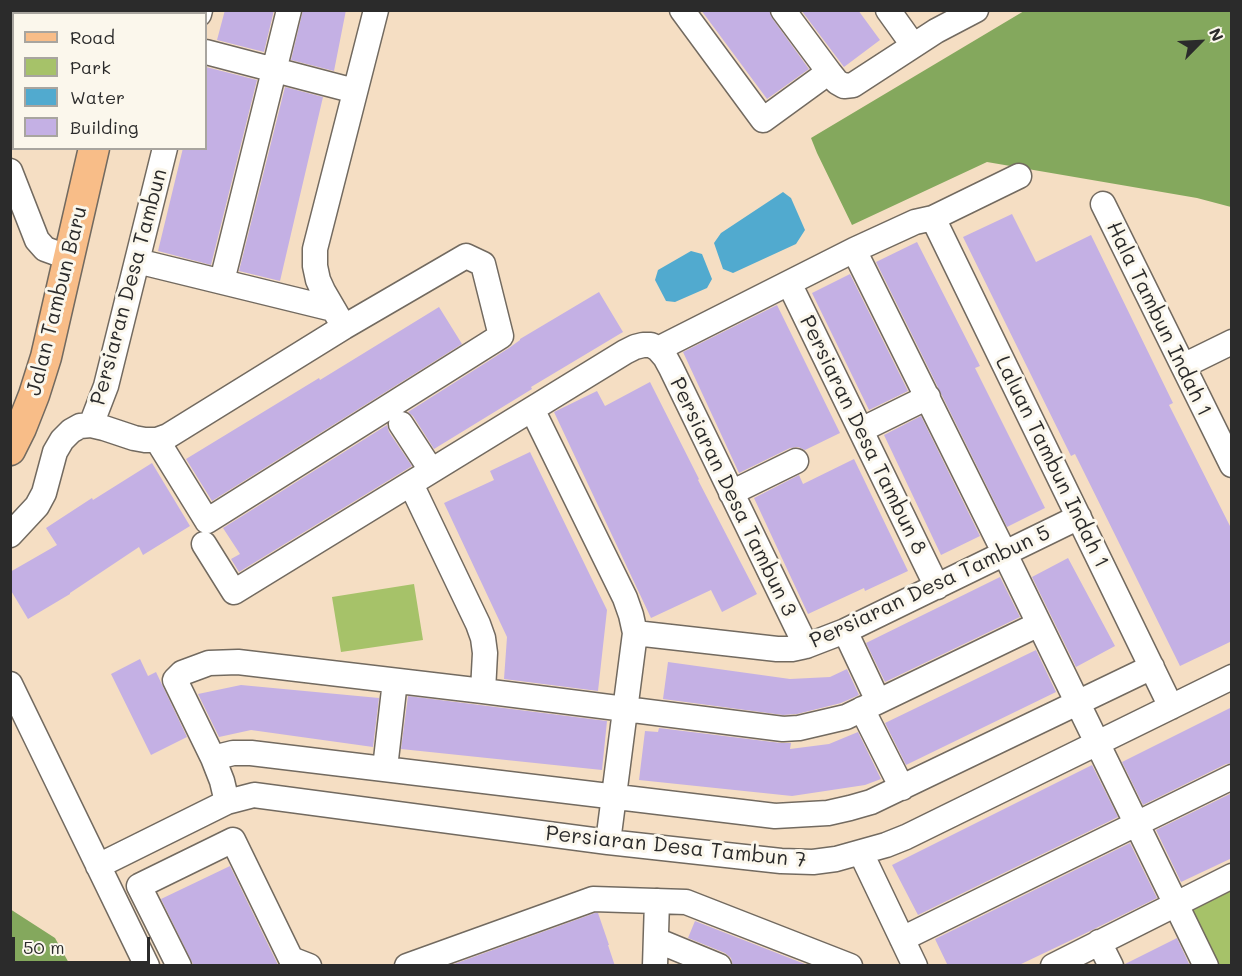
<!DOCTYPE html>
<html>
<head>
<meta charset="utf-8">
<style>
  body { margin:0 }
  #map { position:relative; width:1242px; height:976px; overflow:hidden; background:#f5dec3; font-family:Mali,sans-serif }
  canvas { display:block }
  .frame { position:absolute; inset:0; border:12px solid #2b2b2b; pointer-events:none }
  .legend { position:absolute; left:12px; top:12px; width:195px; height:138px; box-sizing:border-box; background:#fbf7ec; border:2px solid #a8a59f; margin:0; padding:8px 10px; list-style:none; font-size:18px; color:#2b2b2b }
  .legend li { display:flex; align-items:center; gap:12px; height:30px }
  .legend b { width:30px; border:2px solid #a8a59f }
  .north { position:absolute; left:1170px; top:12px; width:60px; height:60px; -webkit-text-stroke:4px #fbf7ec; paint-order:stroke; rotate:66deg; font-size:16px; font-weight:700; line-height:24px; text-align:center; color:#2b2b2b }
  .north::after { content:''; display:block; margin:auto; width:21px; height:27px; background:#2b2b2b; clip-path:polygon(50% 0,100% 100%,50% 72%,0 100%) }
  .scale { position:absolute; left:12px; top:937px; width:138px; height:27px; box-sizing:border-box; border:3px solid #2b2b2b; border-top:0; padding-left:8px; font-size:18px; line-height:21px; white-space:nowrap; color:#2b2b2b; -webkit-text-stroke:4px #fbf7ec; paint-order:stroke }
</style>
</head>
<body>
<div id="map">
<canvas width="1242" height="976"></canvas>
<div class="frame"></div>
<ul class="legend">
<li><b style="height:8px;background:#f8bd88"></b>Road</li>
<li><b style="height:16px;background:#a6c269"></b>Park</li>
<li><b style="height:16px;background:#51aacf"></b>Water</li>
<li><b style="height:16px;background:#c4b0e4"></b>Building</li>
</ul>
<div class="north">N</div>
<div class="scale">50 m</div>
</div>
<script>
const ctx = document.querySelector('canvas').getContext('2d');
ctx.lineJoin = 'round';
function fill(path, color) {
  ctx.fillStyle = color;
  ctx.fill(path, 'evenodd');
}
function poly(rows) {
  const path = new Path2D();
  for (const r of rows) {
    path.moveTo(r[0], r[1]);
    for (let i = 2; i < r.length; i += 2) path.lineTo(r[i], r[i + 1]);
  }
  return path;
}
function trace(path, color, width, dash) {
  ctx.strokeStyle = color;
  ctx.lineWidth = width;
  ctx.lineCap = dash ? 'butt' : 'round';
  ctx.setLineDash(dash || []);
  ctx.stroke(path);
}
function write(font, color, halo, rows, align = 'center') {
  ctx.font = font + ' Mali,sans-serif';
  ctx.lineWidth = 6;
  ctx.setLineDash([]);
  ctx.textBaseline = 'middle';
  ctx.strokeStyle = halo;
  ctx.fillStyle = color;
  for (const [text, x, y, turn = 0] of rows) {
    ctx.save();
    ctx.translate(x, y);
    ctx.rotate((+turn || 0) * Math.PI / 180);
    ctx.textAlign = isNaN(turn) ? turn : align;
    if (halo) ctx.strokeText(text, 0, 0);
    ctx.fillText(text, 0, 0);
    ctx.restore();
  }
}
const green = poly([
  [414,584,423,640,341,652,332,597],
  [1231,891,1231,965,1215,965,1189,912]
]);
const forest = poly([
  [1024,11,1231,11,1231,207,1197,198,987,162,852,225,817,153,811,138],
  [10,909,55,938,70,965,11,965]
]);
const water = poly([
  [783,192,791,198,805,230,796,244,733,273,723,269,714,243,721,233],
  [691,251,702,254,712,279,707,288,675,302,666,301,655,280,658,270]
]);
const building = poly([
  [225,10,274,10,264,52,217,40],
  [303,10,346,10,334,71,291,60],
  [701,10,769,10,772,18,809,69,767,99],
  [801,10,858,10,880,40,844,67],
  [206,67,257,80,211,265,158,251,183,148,206,148],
  [285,87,323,97,280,281,239,271],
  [1012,214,1036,262,1091,235,1173,403,1169,405,1232,530,1232,641,1180,666,1075,454,1071,456,963,237],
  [917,242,980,366,975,368,1045,508,1007,527,876,262],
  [850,274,908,391,869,410,812,293],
  [599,292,623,332,531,387,532,389,434,449,413,416,408,412,509,348,520,340,520,339],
  [777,305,840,433,805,450,798,447,790,448,739,473,683,352],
  [439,307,462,344,212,501,186,459,319,378,320,380],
  [650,382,699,479,698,480,757,594,722,612,711,590,651,618,554,412,597,391,605,406],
  [921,416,980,536,941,555,884,435],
  [387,425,389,432,412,466,239,572,231,559,240,554,223,528],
  [530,452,607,610,598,691,504,679,507,637,444,503,494,480,490,471],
  [854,459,908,571,865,591,864,588,808,614,754,498,799,475,803,484],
  [152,463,190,526,143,555,139,547,70,593,70,594,28,619,10,589,10,572,57,545,46,528,92,498,93,500],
  [1068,558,1115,646,1076,667,1032,577],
  [1000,577,1020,617,885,682,866,643],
  [1036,650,1056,692,906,765,885,723],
  [140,659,148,676,156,672,187,737,151,755,111,674],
  [668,662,790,679,830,677,847,669,859,695,841,703,797,714,783,715,663,699],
  [241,685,379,698,373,747,251,730,219,737,198,694],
  [408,696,607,721,602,770,401,749],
  [1232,707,1232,763,1226,764,1143,805,1122,762],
  [659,728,781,743,791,743,790,749,829,744,858,732,881,779,865,785,792,796,639,780,645,731,658,732],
  [1092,765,1118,817,918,915,892,865],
  [1232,793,1232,858,1181,882,1156,830],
  [1130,843,1157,898,1084,934,1017,966,948,966,935,939],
  [230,866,278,965,278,966,194,966,161,899],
  [595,913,598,913,609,945,608,945,615,966,454,966,454,964],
  [695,921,810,966,733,966,731,958,725,953,688,938],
  [1177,938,1190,966,1125,966,1125,964]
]);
const minor = poly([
  [682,10,763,120,829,72,837,82,844,86,853,85,936,31,976,10],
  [783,10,829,72],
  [888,10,913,45],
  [199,14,200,10],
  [206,52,355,91],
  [10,171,37,240,45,249,70,258],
  [1103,204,1232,465],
  [933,218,1171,707],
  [854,250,1005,554,1206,966],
  [137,261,333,309],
  [222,281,289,10],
  [789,283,937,587],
  [344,327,323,291,318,280,315,266,315,249,376,10],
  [658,349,854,250,915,222,933,218,1019,176],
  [1183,366,1232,342],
  [532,409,625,598,631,615,635,633,608,842],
  [401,424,431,470],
  [91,425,106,386,165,148],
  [861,430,928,397],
  [411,484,478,624,483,638,485,653,483,691],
  [731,493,796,461],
  [10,535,37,506,44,493,55,452,62,440,71,431,80,426,91,425,104,428,134,438,145,440,157,440,168,436,344,327,466,256,483,264,501,336,207,521,157,440],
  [204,544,234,592,625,352,635,347,643,345,651,345,658,349,665,357,671,368,806,646],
  [845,631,878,701],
  [635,633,777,649,792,649,806,646,845,631,1079,517],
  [10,684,147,966],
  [862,709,902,788],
  [213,758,233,753,251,753,775,816,828,813,850,808,871,802,1152,667],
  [385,768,395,681],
  [227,802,222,781,213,758,175,680,182,673,209,663,238,662,483,691,783,729,799,728,846,717,1039,624],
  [861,853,915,966],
  [98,866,227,802,254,795,608,842,781,861,813,862,836,859,886,845,906,837,1232,677],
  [902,939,1232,777],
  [656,940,719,966],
  [1099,942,1111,966],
  [179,966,139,886,233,840,291,959,309,966],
  [407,966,593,899,686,902,850,966],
  [655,966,657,901],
  [1053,966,1232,876]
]);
const major = poly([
  [124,14,125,10],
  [10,450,21,428,34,395,46,357,94,148]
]);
const streetNames = [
  ["Persiaran Desa Tambun",129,287,-75],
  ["Jalan Tambun Baru",57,301,-76],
  ["Hala Tambun Indah 1",1159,319,64],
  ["Persiaran Desa Tambun 8",863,435,64],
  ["Laluan Tambun Indah 1",1052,462,64],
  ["Persiaran Desa Tambun 3",733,497,64],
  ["Persiaran Desa Tambun 5",930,587,-25],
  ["Persiaran Desa Tambun 7",676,847,6]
];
fill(green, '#a6c269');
fill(forest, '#84a85d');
fill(water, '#51aacf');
fill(building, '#c4b0e4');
trace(minor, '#726a60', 27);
trace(major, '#726a60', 33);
trace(minor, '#fff', 24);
trace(major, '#f8bd88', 30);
write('21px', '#2b2b2b', '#fbf7ec', streetNames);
</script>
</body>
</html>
